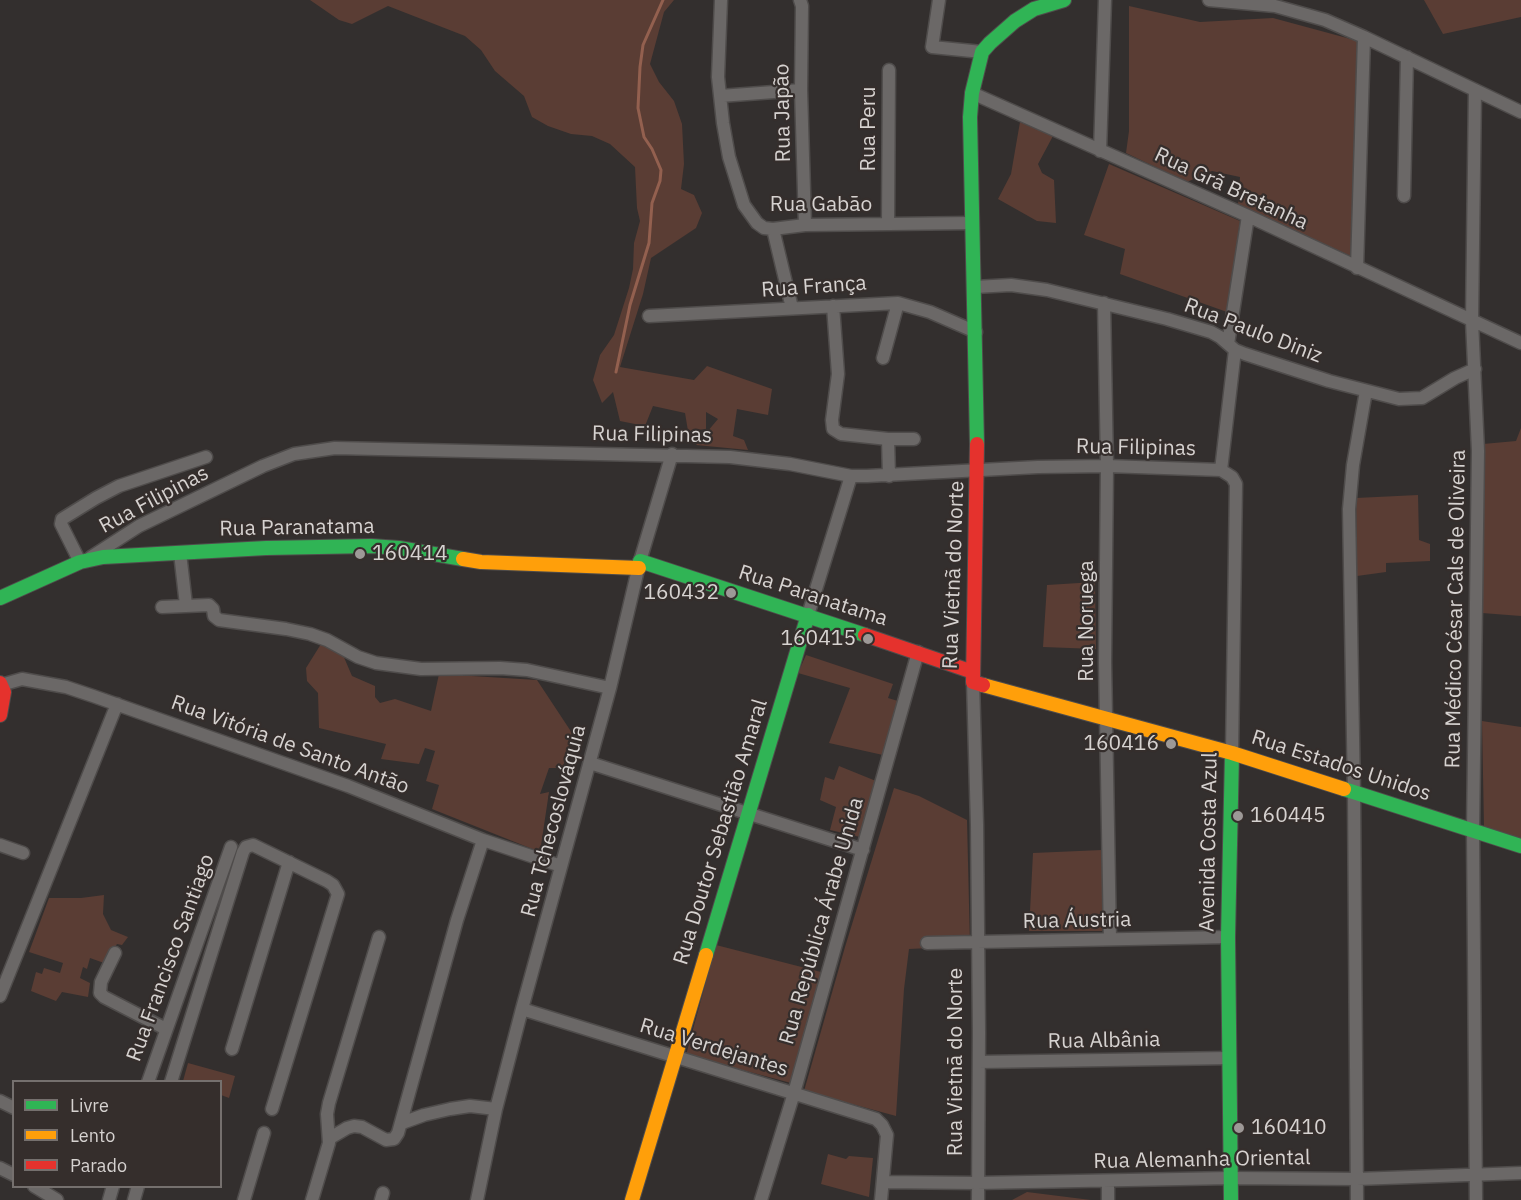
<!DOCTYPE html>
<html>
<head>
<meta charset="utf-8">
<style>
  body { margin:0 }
  #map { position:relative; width:1521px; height:1200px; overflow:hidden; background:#332f2e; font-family:"IBM Plex Sans",sans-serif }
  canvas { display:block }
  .legend { position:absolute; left:12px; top:1080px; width:210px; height:108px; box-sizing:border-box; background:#352e2c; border:2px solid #75706e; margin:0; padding:8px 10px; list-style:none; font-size:18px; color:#d6d2d0 }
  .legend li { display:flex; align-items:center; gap:12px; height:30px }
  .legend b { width:30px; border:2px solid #75706e }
</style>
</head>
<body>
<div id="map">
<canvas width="1521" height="1200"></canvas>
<ul class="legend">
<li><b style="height:8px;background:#30b455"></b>Livre</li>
<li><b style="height:8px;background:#ff9f0a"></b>Lento</li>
<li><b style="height:8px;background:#e5322d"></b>Parado</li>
</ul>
</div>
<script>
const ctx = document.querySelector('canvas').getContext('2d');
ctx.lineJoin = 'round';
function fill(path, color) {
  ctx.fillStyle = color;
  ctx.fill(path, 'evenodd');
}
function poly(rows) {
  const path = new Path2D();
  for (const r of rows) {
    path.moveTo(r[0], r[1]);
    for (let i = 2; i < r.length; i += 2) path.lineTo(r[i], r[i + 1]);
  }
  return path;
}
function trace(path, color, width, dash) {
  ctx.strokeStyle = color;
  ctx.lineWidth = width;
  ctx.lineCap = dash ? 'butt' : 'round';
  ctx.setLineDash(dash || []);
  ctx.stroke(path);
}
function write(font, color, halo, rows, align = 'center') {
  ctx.font = font + ' "IBM Plex Sans",sans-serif';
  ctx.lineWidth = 4.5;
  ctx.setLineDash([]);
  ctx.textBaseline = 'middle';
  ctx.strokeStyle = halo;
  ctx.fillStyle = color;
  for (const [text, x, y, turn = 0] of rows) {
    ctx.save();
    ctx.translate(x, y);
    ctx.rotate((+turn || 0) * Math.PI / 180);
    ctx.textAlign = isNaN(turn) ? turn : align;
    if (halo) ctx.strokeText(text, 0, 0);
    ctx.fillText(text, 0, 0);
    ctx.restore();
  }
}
const green = poly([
  [310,0,674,0,664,12,650,64,659,82,674,101,682,124,684,164,681,189,694,195,702,213,696,228,651,258,643,294,620,367,694,380,707,366,772,389,768,415,737,409,733,436,744,440,748,450,696,445,718,419,706,412,706,429,688,431,685,413,653,406,645,426,620,421,613,392,602,403,593,380,600,355,614,335,629,288,633,269,634,243,640,221,637,208,635,167,610,144,592,136,571,134,548,126,532,117,524,96,495,71,481,50,465,36,388,6,352,24,339,20],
  [1424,0,1521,0,1521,17,1443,34],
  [1129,6,1200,22,1273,18,1358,41,1351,256,1238,205,1240,177,1212,171,1187,182,1126,153,1129,131],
  [1020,122,1053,136,1038,164,1042,173,1054,180,1056,223,1037,221,998,199,1011,174],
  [1109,164,1240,221,1227,312,1120,274,1125,249,1084,235],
  [1521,428,1521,616,1482,613,1483,444,1516,441],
  [1418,495,1419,540,1430,544,1430,561,1386,563,1386,572,1357,576,1356,498],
  [1095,582,1096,649,1043,647,1047,585],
  [321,644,343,655,352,676,375,686,375,697,380,703,395,699,431,711,439,674,537,680,572,733,563,768,549,768,540,794,549,792,540,852,432,809,439,785,426,781,435,751,425,748,419,764,381,759,386,744,319,728,318,693,307,681,306,668],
  [806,655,893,684,888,698,898,701,883,755,829,743,850,688,798,673],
  [1482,721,1521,727,1521,838,1484,827],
  [839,766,876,781,860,837,830,830,836,807,820,800,825,777,834,780],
  [894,788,919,796,967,820,970,946,909,949,904,989,896,1116,804,1091,845,947],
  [1102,850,1102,931,1029,931,1033,853],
  [104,895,103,914,111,930,128,937,122,945,117,944,104,963,90,958,87,969,83,967,80,978,90,983,88,997,62,992,56,1001,31,991,36,972,42,974,44,968,60,973,63,963,29,952,49,898,81,898],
  [716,945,821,972,791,1083,686,1055],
  [188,1063,235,1076,229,1098,221,1095,220,1082,183,1081],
  [828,1154,846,1159,849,1156,873,1158,869,1197,821,1184],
  [1027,1192,1091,1200,1012,1200]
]);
const stream = poly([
  [616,372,630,305,649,243,652,203,660,181,661,170,652,149,644,137,638,108,640,67,643,45,663,0]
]);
const street = poly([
  [721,0,718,77,723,123,729,157,744,205,757,223,764,228,773,229,805,225,972,223],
  [800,0,802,6,801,90,805,225],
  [939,0,932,47,982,52],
  [1209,0,1275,6,1325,20,1364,37,1521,112],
  [1475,90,1472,321,1478,451,1473,831,1476,1200],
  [972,93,1248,216,1521,343],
  [720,96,801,90],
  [1100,151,1105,0],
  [1404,196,1407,57],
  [888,224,889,70],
  [773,229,792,308],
  [1357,268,1364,37],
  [975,287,1011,285,1047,290,1167,319,1211,332,1220,337,1235,350,1245,354,1329,381,1399,399,1422,398,1455,378,1475,369],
  [1104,303,1107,466,1105,662,1110,939],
  [833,306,838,374,832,420,833,429,841,434,888,439,914,439],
  [649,316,898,303,930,312,976,332],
  [1228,344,1248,216],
  [883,358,898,303],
  [888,439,889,476],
  [1221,470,1235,350],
  [180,553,186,605],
  [91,557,139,526,263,466,294,454,335,448,730,457,790,464,851,476,867,476,1038,467,1107,466,1221,470,1232,477,1236,484,1232,753],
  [80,562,61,524,62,519,96,498,119,486,206,457],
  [162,607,209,605,213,609,214,616,219,620,286,629,310,634,327,640,358,657,376,663,421,669,500,668,527,670,610,688],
  [808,615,851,476],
  [973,682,977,825,979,1033,978,1200],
  [1,685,22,679,66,687,93,696,348,786,483,840,561,866],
  [590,763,863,850],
  [0,845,23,853],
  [927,943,1228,937],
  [115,953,101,982,100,993,104,997,166,1029],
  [0,996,117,704],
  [522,1009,876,1119,882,1125,887,1135,881,1200],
  [232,1049,289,862],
  [979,1062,1229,1058],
  [148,1082,231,847],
  [171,1082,243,852,246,847,253,845,327,881,333,885,338,894,272,1109],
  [0,1101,14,1108],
  [402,1123,424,1115,450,1109,470,1106,496,1109],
  [330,1138,347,1128,354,1126,362,1127,386,1140,394,1139,398,1133,457,920,483,840],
  [0,1168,14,1175],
  [1108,1181,1108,1200],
  [883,1182,977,1183,1230,1178,1357,1179,1521,1173],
  [34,1186,57,1200],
  [109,1200,113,1186],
  [134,1200,138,1186],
  [244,1200,264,1133],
  [312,1200,329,1143,327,1114,329,1103,379,937],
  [381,1200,383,1193],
  [477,1200,496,1109,522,1009,610,688,640,561,672,454],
  [761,1200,794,1093,918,652],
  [1357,1200,1354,794,1349,509,1353,465,1366,391]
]);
const fast = poly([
  [977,444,970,117,972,93,982,52,990,43,1015,21,1034,9,1064,0],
  [640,561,865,635],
  [0,598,80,562,103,557,266,548,371,546,399,548,463,559],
  [1344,789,1521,846],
  [706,955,808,615],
  [1231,1200,1228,937,1232,753]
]);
const slow = poly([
  [463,559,481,562,639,568],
  [983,685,1232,753,1344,789],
  [632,1200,706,955]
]);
const jam = poly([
  [977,444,973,682,983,685],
  [865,635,973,672],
  [0,683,4,692,0,715]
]);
const markers = [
  [360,554,6,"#9d9997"],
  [731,593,6,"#9d9997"],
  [868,639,6,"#9d9997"],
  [1171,744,6,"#9d9997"],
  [1238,816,6,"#9d9997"],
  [1239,1128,6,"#9d9997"]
];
const streetNames = [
  ["Rua Japão",783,113,-91],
  ["Rua Peru",869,129,-90],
  ["Rua Grã Bretanha",1231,189,25],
  ["Rua Gabão",821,205],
  ["Rua França",814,287,-4],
  ["Rua Paulo Diniz",1253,331,21],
  ["Rua Filipinas",652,435,1],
  ["Rua Filipinas",1136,448,1],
  ["Rua Filipinas",154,500,-28],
  ["Rua Paranatama",297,528,-1],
  ["Rua Vietnã do Norte",954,575,-88],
  ["Rua Paranatama",813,596,18],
  ["Rua Médico César Cals de Oliveira",1456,609,-89],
  ["Rua Noruega",1087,621,-90],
  ["Rua Vitória de Santo Antão",290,745,20],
  ["Rua Estados Unidos",1341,766,18],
  ["Rua Tchecoslováquia",554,821,-75],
  ["Rua Doutor Sebastião Amaral",721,832,-73],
  ["Avenida Costa Azul",1209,842,-89],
  ["Rua República Árabe Unida",822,921,-74],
  ["Rua Áustria",1077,921,-1],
  ["Rua Francisco Santiago",171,958,-70],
  ["Rua Albânia",1104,1041,-1],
  ["Rua Verdejantes",714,1048,17],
  ["Rua Vietnã do Norte",956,1062,-90],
  ["Rua Alemanha Oriental",1202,1160,-1]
];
const poiNames = [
  ["160414",372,554],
  ["160432",719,593,"right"],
  ["160415",856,639,"right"],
  ["160416",1159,744,"right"],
  ["160445",1250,816],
  ["160410",1251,1128]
];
fill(green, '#5a3d34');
trace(stream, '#93604f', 3);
trace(street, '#4f4c4b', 15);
trace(fast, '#4f4c4b', 16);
trace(slow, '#4f4c4b', 16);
trace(jam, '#4f4c4b', 16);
trace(street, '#6b6867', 12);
trace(fast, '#30b455', 14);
trace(slow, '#ff9f0a', 14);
trace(jam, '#e5322d', 14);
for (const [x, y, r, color] of markers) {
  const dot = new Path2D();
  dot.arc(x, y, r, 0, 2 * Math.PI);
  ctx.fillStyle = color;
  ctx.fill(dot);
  trace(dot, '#352e2c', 2);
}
write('21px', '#d6d2d0', '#352e2c', streetNames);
write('21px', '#d6d2d0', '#352e2c', poiNames, 'left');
</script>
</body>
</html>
